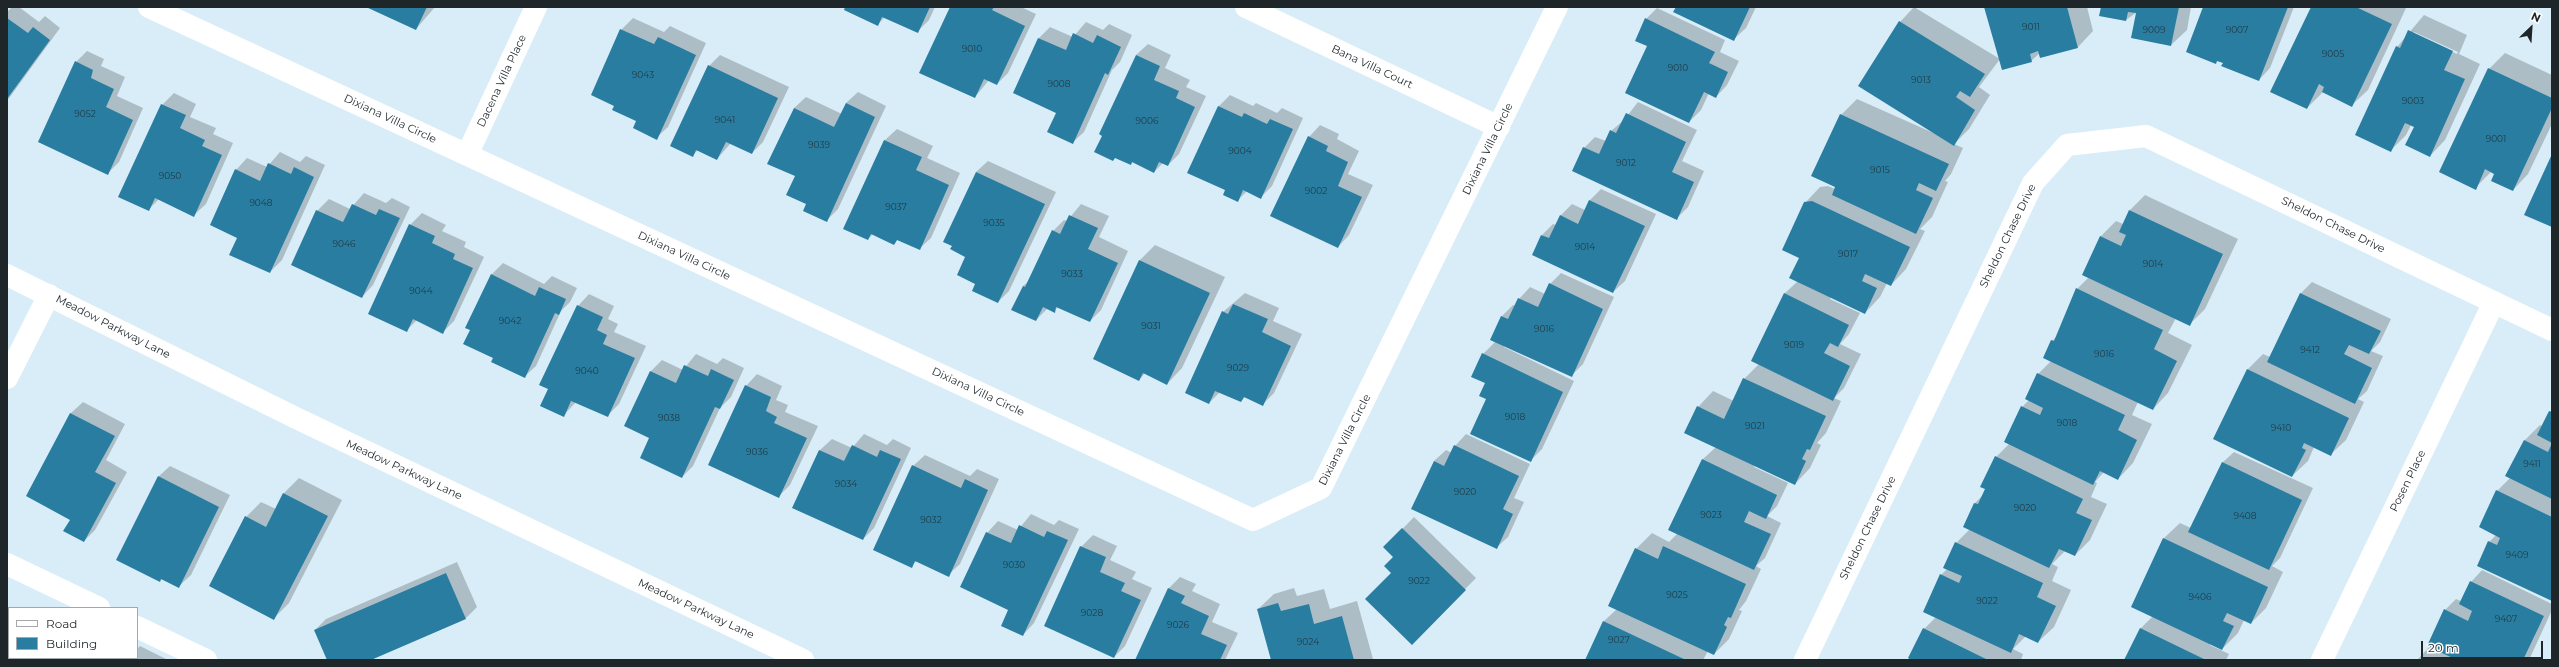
<!DOCTYPE html>
<html>
<head>
<meta charset="utf-8">
<style>
  body { margin:0 }
  #map { position:relative; width:2559px; height:667px; overflow:hidden; background:#d8edf8; font-family:Montserrat,sans-serif }
  canvas { display:block }
  .frame { position:absolute; inset:0; border:8px solid #1e262a; pointer-events:none }
  .legend { position:absolute; left:8px; top:607px; width:130px; height:52px; box-sizing:border-box; background:#fff; border:1px solid #a5a8aa; margin:0; padding:5px 7px; list-style:none; font-size:12px; color:#1e262a }
  .legend li { display:flex; align-items:center; gap:8px; height:20px }
  .legend b { width:20px; border:1px solid #a5a8aa }
  .north { position:absolute; left:2511px; top:8px; width:40px; height:40px; -webkit-text-stroke:3px #fff; paint-order:stroke; rotate:25deg; font-size:11px; font-weight:700; line-height:16px; text-align:center; color:#1e262a }
  .north::after { content:''; display:block; margin:auto; width:14px; height:18px; background:#1e262a; clip-path:polygon(50% 0,100% 100%,50% 72%,0 100%) }
  .scale { position:absolute; left:2421px; top:641px; width:122px; height:18px; box-sizing:border-box; border:2px solid #1e262a; border-top:0; padding-left:5px; font-size:12px; line-height:14px; white-space:nowrap; color:#1e262a; -webkit-text-stroke:3px #fff; paint-order:stroke }
</style>
</head>
<body>
<div id="map">
<canvas width="2559" height="667"></canvas>
<div class="frame"></div>
<ul class="legend">
<li><b style="height:5px;background:#fff"></b>Road</li>
<li><b style="height:11px;background:#297da0"></b>Building</li>
</ul>
<div class="north">N</div>
<div class="scale">20 m</div>
</div>
<script>
const ctx = document.querySelector('canvas').getContext('2d');
ctx.lineJoin = 'round';
function fill(path, color) {
  ctx.fillStyle = color;
  ctx.fill(path, 'evenodd');
}
function poly(rows) {
  const path = new Path2D();
  for (const r of rows) {
    path.moveTo(r[0], r[1]);
    for (let i = 2; i < r.length; i += 2) path.lineTo(r[i], r[i + 1]);
  }
  return path;
}
function trace(path, color, width, dash) {
  ctx.strokeStyle = color;
  ctx.lineWidth = width;
  ctx.lineCap = dash ? 'butt' : 'round';
  ctx.setLineDash(dash || []);
  ctx.stroke(path);
}
function write(font, color, halo, rows, align = 'center') {
  ctx.font = font + ' Montserrat,sans-serif';
  ctx.lineWidth = 3;
  ctx.setLineDash([]);
  ctx.textBaseline = 'middle';
  ctx.strokeStyle = halo;
  ctx.fillStyle = color;
  for (const [text, x, y, turn = 0] of rows) {
    ctx.save();
    ctx.translate(x, y);
    ctx.rotate((+turn || 0) * Math.PI / 180);
    ctx.textAlign = isNaN(turn) ? turn : align;
    if (halo) ctx.strokeText(text, 0, 0);
    ctx.fillText(text, 0, 0);
    ctx.restore();
  }
}
const shadow = poly([
  [12,7,19,7,39,22,45,16,60,28,7,101,7,12],
  [368,7,435,7,416,29],
  [846,7,935,7,929,20,918,31,885,17,877,25],
  [951,7,1021,7,1036,14,1008,73,997,84,989,80,975,97],
  [1677,7,1756,7,1746,28,1734,39],
  [1914,7,2000,59,1979,87,1990,95,1969,129,1954,144,1963,148,1951,174,1945,181,1948,182,1932,217,1920,229,1925,231,1906,269,1891,285,1887,283,1880,297,1865,313,1831,297,1830,299,1860,313,1849,334,1840,344,1861,354,1844,388,1834,398,1841,401,1826,433,1817,443,1821,445,1810,468,1795,484,1755,465,1754,467,1788,483,1777,506,1767,516,1781,523,1765,558,1756,566,1761,569,1746,601,1739,610,1742,611,1729,639,1714,654,1708,651,1703,660,1586,660,1604,621,1617,609,1636,549,1652,533,1669,542,1678,533,1670,529,1703,459,1716,447,1698,407,1713,391,1734,401,1744,379,1759,364,1752,361,1785,293,1798,281,1805,203,1820,187,1828,186,1835,189,1841,115,1857,99,1938,135,1900,22],
  [1985,7,2087,7,2093,31,2078,47,2041,57,2040,53,2031,61],
  [2102,7,2191,7,2187,30,2171,45,2137,12,2126,20],
  [2204,7,2294,7,2270,68,2259,80],
  [2312,7,2406,8,2368,90,2352,105,2323,92,2307,108],
  [1657,8,1725,40,1720,52,1739,61,1727,85,1716,97,1709,93,1701,110,1689,122,1648,46,1646,19],
  [2424,15,2467,35,2459,54,2480,64,2445,140,2430,156,2415,127,2411,125,2406,135,2391,150,2397,47],
  [2414,32,2458,52,2457,54,2413,33],
  [633,18,664,32,670,26,706,43,668,127,656,138,637,121,615,105,621,30],
  [1086,22,1103,30,1109,24,1132,35,1120,62,1112,70,1084,132,1072,143,1057,113,1014,93,1039,38,1050,27,1073,37],
  [1148,44,1171,55,1165,68,1190,80,1186,87,1206,96,1179,154,1168,165,1163,163,1154,172,1133,162,1130,164,1136,55],
  [87,51,104,59,101,66,125,77,117,96,143,108,119,162,107,174,76,62],
  [2505,53,2552,75,2552,124,2528,174,2513,190,2492,171,2475,188,2489,69],
  [720,55,789,87,763,142,752,153,731,143,717,159,698,150,693,155,709,66],
  [858,92,886,106,838,209,826,221,808,204,796,176,794,108,806,97,842,114,846,103],
  [174,93,196,104,190,117,216,128,213,134,233,143,206,204,194,215,159,199,149,209,162,105],
  [1230,95,1253,106,1256,103,1277,113,1282,108,1303,118,1272,186,1261,197,1247,191,1237,201,1227,190,1219,106],
  [1638,102,1697,130,1682,161,1704,171,1688,207,1677,218,1584,148,1595,137,1606,141,1611,131,1624,120],
  [1320,125,1339,134,1337,139,1359,151,1348,174,1373,185,1349,235,1338,247,1309,137],
  [897,129,933,146,927,158,960,173,931,238,919,249,898,239,894,244,873,234,868,239,845,228,885,140],
  [280,152,300,162,306,156,325,165,282,260,270,272,238,238,236,170,247,158,267,167],
  [988,161,1056,192,1009,291,998,302,976,283,966,256,976,172],
  [1601,189,1656,214,1625,281,1613,292,1542,235,1553,224,1556,225,1560,216,1572,204,1585,210,1590,200],
  [364,193,386,203,392,198,410,207,373,285,362,297,317,211,329,199,350,209],
  [2145,195,2238,239,2205,309,2190,324,2176,318,2168,333,2192,345,2168,393,2153,409,2138,402,2132,415,2152,424,2133,463,2118,479,2104,472,2095,482,2097,483,2091,497,2107,504,2090,540,2075,555,2065,551,2052,564,2058,567,2052,581,2071,590,2054,627,2038,642,2026,636,2013,649,2023,654,2021,660,1912,660,1924,629,1936,617,1941,575,1947,569,1956,543,1970,529,1975,503,1983,495,1996,457,2009,444,2022,407,2029,400,2038,374,2051,361,2052,341,2057,336,2077,289,2089,277,2101,236,2116,221,2123,224,2130,210],
  [1081,204,1109,216,1099,237,1128,251,1101,310,1090,321,1058,307,1054,311,1048,308,1036,320,1023,286,1030,280,1053,231,1064,220,1067,221],
  [422,213,446,225,442,231,466,242,464,247,484,257,454,321,443,332,417,320,407,330,410,225],
  [1155,245,1225,277,1182,368,1167,384,1145,373,1139,380,1140,260],
  [503,263,544,284,552,276,577,288,570,302,561,311,536,366,524,377,494,358,471,330,466,328,492,274],
  [1561,273,1614,297,1583,364,1571,376,1505,345,1504,347,1574,381,1542,449,1530,461,1488,399,1483,354,1496,341,1491,339,1502,316,1513,305,1516,306,1519,299,1530,287,1545,294,1550,284],
  [2312,282,2391,319,2380,342,2371,351,2383,356,2367,391,2358,399,2364,402,2346,440,2330,455,2314,447,2308,461,2292,476,2214,438,2248,369,2263,354,2270,357,2301,293],
  [1245,293,1279,308,1273,321,1302,334,1274,393,1262,405,1245,397,1241,401,1220,392,1209,403,1223,312],
  [589,294,614,306,608,319,618,324,614,332,646,346,619,404,607,416,576,402,563,416,549,389,578,306],
  [696,354,717,364,723,358,744,368,731,397,720,408,693,466,682,477,650,437,625,425,651,371,662,360,683,370],
  [757,374,782,386,776,400,788,405,785,412,818,426,790,485,779,496,746,386],
  [83,402,125,424,106,460,127,472,95,530,84,541,71,520,27,495,71,413],
  [2552,409,2552,600,2489,542,2496,535,2497,491,2510,478,2524,441,2540,425,2542,426],
  [864,434,887,445,893,439,911,448,874,528,863,539,794,507,820,450,832,439,852,448],
  [1466,434,1530,464,1514,498,1524,502,1508,537,1496,548,1434,461,1446,450,1452,453,1455,446],
  [2234,452,2313,488,2280,558,2272,566,2283,572,2266,608,2251,623,2244,620,2238,633,2222,649,2210,643,2210,645,2229,654,2226,660,2125,660,2141,628,2153,616,2132,607,2164,538,2180,523,2191,528,2222,463],
  [925,455,970,476,977,469,999,479,960,564,948,575,917,561,911,566,913,466],
  [170,466,230,495,191,575,179,586,162,579,160,581,158,477],
  [299,478,342,500,289,603,274,618,246,517,261,502,276,509,284,493],
  [1031,514,1054,525,1059,520,1079,529,1034,623,1023,635,987,533,998,521,1018,530],
  [1414,517,1476,578,1412,643,1392,572,1394,557,1385,547],
  [1093,535,1117,546,1110,560,1136,572,1132,579,1152,588,1125,646,1114,657,1081,547],
  [457,562,477,607,466,618,369,660,328,660,315,630,326,619],
  [2482,570,2552,604,2552,610,2529,660,2417,660,2430,646,2445,610,2456,599,2461,601,2471,582],
  [1180,577,1196,584,1192,591,1220,604,1212,622,1238,633,1225,660,1136,660,1169,588],
  [1294,588,1297,596,1324,589,1330,609,1357,601,1373,659,1272,660,1258,609,1274,594],
  [7,641,9,642,7,656],
  [140,646,168,660,126,660,137,658,137,649],
  [25,658,111,658,110,660,24,660]
]);
const building = poly([
  [366,7,427,7,416,30],
  [845,7,930,7,918,33,882,17,878,26,844,10],
  [950,7,994,7,992,10,1025,26,997,85,984,79,975,98,919,73],
  [1676,7,1750,7,1734,41,1673,12],
  [1984,7,2067,7,2078,48,2040,58,2038,51,2030,54,2032,62,2002,70],
  [2101,7,2179,7,2171,46,2131,38,2136,13,2128,12,2126,21,2099,16],
  [2203,7,2288,7,2259,81,2221,66,2223,63,2217,61,2216,64,2186,52],
  [2311,7,2356,7,2392,24,2352,107,2322,92,2324,87,2319,84,2307,109,2270,92],
  [7,18,28,33,33,27,50,40,7,99],
  [1645,18,1715,52,1709,63,1728,72,1716,98,1704,92,1689,123,1625,93,1647,46,1635,41],
  [1899,21,1985,74,1970,97,1960,91,1956,97,1975,110,1954,146,1858,86],
  [620,29,654,44,658,37,696,55,657,140,633,128,636,121,612,110,614,106,591,95],
  [2408,30,2453,51,2444,70,2465,79,2430,157,2405,145,2414,127,2405,123,2391,152,2355,135,2396,46,2400,48],
  [1073,33,1093,43,1097,35,1121,47,1108,75,1105,73,1073,144,1047,132,1056,113,1013,93,1038,38,1066,50],
  [1136,55,1160,66,1154,80,1179,91,1176,98,1195,107,1168,166,1159,162,1154,173,1132,162,1131,165,1115,158,1113,161,1094,152,1102,136,1099,134],
  [75,61,93,70,91,78,114,89,106,107,133,120,108,175,38,142],
  [708,65,778,98,752,154,726,142,717,160,696,150,693,157,670,146],
  [2488,68,2552,98,2552,108,2513,191,2491,181,2494,174,2485,169,2476,190,2439,172],
  [846,103,875,117,827,222,803,211,806,204,786,195,795,176,767,164,794,108,834,127],
  [161,104,186,115,180,128,205,140,202,146,222,155,194,217,155,198,149,211,118,197],
  [1218,106,1242,117,1244,113,1267,124,1270,119,1293,129,1261,199,1243,190,1238,202,1223,195,1225,190,1187,173],
  [1626,113,1686,142,1672,172,1694,182,1677,220,1572,171,1583,147,1599,154,1610,130,1616,133],
  [1840,114,1949,164,1936,191,1919,183,1916,190,1933,198,1916,234,1832,195,1835,187,1811,176],
  [1308,136,1328,146,1326,151,1348,162,1338,186,1362,197,1338,248,1270,216],
  [884,140,922,157,916,170,949,185,920,250,897,240,894,245,871,234,868,240,843,229],
  [2552,154,2552,227,2524,215],
  [268,163,291,174,294,167,314,177,270,273,229,255,237,238,210,225,235,169,260,181],
  [976,172,1045,204,998,303,972,291,975,284,957,275,965,257,950,249,952,246,943,242],
  [1589,200,1645,226,1613,293,1532,255,1541,235,1549,238,1560,215,1578,224],
  [1812,201,1910,247,1891,286,1865,274,1862,281,1877,288,1865,314,1789,278,1799,258,1782,250,1804,202],
  [352,204,376,215,379,209,400,218,362,298,291,265,316,210,343,222],
  [2129,210,2223,254,2190,326,2082,275,2100,236,2121,246,2126,235,2119,232],
  [1069,215,1098,228,1088,249,1118,263,1090,322,1056,307,1055,313,1043,307,1036,321,1011,310,1023,286,1025,287,1052,230,1060,234],
  [409,224,435,236,432,243,455,254,453,259,473,268,443,334,413,319,407,332,368,314],
  [1139,260,1210,293,1167,385,1143,373,1139,381,1093,359],
  [491,274,535,296,539,287,566,299,559,315,555,313,525,378,491,362,493,358,463,344,470,330,465,328],
  [1549,283,1603,309,1572,377,1490,340,1501,316,1508,319,1518,298,1538,307],
  [2076,288,2163,330,2154,349,2177,361,2153,410,2043,358,2051,340,2054,341],
  [1784,293,1849,325,1838,347,1830,343,1824,353,1850,366,1833,401,1751,361],
  [2300,293,2381,331,2369,354,2349,345,2344,354,2372,368,2355,404,2267,362],
  [1233,304,1268,319,1262,332,1291,346,1263,406,1244,397,1241,402,1215,391,1209,404,1185,393,1222,311,1228,314],
  [577,305,603,317,597,330,607,335,603,344,635,358,608,417,571,401,564,417,540,406,548,389,539,385],
  [1482,353,1563,392,1531,462,1470,434,1486,399,1479,396,1485,383,1471,377],
  [684,365,708,376,711,369,734,380,720,409,715,407,682,478,640,458,649,438,624,426,650,371,676,383],
  [2247,369,2349,418,2331,456,2304,443,2302,448,2306,450,2292,477,2213,439],
  [2037,373,2125,415,2118,430,2137,440,2118,480,2100,471,2093,485,2004,442,2021,406,2040,415,2043,408,2025,399],
  [1743,378,1826,416,1810,450,1807,449,1802,459,1806,461,1795,485,1684,433,1697,406,1724,419],
  [745,385,771,397,766,411,777,417,774,423,807,438,779,498,708,465],
  [2549,411,2552,412,2552,443,2537,435],
  [70,413,115,436,95,472,116,483,84,542,63,531,70,520,26,496],
  [2524,440,2548,452,2552,443,2552,499,2505,476],
  [852,445,877,457,880,450,901,459,863,540,792,508,819,450,844,461],
  [1454,445,1519,476,1503,509,1513,514,1497,549,1411,509,1434,461,1444,466],
  [1995,456,2083,499,2076,513,2092,520,2075,556,2059,549,2049,568,1963,527,1974,503,1978,504,1985,489,1980,487],
  [1702,459,1777,495,1766,519,1749,511,1744,522,1771,534,1754,570,1668,530],
  [2222,462,2302,500,2269,570,2188,532],
  [912,465,961,488,965,479,988,490,949,577,915,561,912,568,873,550],
  [158,476,219,507,179,588,161,579,160,582,116,560],
  [2496,490,2552,517,2552,601,2477,566,2488,541,2497,545,2500,538,2479,527],
  [283,493,328,516,274,620,209,586,245,516,266,527],
  [1019,525,1044,537,1047,531,1068,540,1023,636,1001,626,1008,610,960,587,986,532,1011,543],
  [1402,528,1466,590,1412,645,1365,599,1391,573,1384,566,1393,557,1383,547],
  [2163,538,2268,587,2251,624,2227,613,2223,621,2234,626,2222,650,2131,607],
  [1955,542,2043,583,2037,597,2056,606,2038,643,2019,634,2011,653,1923,612,1940,574,1959,583,1962,576,1943,568],
  [1080,546,1106,557,1100,572,1125,583,1121,591,1141,600,1114,658,1044,626],
  [1663,546,1746,584,1731,618,1728,617,1724,625,1727,627,1714,655,1608,606,1635,548,1658,559],
  [446,573,466,619,371,660,327,660,314,630],
  [2470,581,2544,616,2523,660,2457,660,2427,646,2444,609,2468,621,2472,611,2459,604],
  [1168,588,1185,596,1181,603,1209,616,1201,634,1227,645,1220,660,1135,660],
  [1278,603,1281,611,1309,604,1314,624,1342,616,1354,660,1271,660,1257,609],
  [1603,621,1686,660,1585,660],
  [1923,628,1988,660,1911,660,1908,658],
  [2140,628,2206,660,2124,660],
  [24,658,90,658,94,660,23,660]
]);
const street = poly([
  [149,7,1253,520,1321,488,1557,7],
  [1246,7,1499,127],
  [467,155,536,7],
  [7,275,296,418,803,660],
  [7,378,49,295],
  [7,564,99,608],
  [137,627,206,660],
  [1805,660,2033,183,2067,145,2146,136,2552,330],
  [2322,660,2494,302]
]);
const numberNames = [
  ["9011",2031,27],
  ["9009",2154,30],
  ["9007",2237,30],
  ["9010",972,49],
  ["9005",2333,54],
  ["9010",1678,68],
  ["9043",643,75],
  ["9013",1921,80],
  ["9008",1059,84],
  ["9003",2413,101],
  ["9052",85,114],
  ["9041",725,120],
  ["9006",1147,121],
  ["9001",2496,139],
  ["9039",819,145],
  ["9004",1240,151],
  ["9012",1626,163],
  ["9015",1880,170],
  ["9050",170,176],
  ["9002",1316,191],
  ["9048",261,203],
  ["9037",896,207],
  ["9035",994,223],
  ["9046",344,244],
  ["9014",1585,247],
  ["9017",1848,254],
  ["9014",2153,264],
  ["9033",1072,274],
  ["9044",421,291],
  ["9042",510,321],
  ["9031",1151,326],
  ["9016",1544,329],
  ["9019",1794,345],
  ["9412",2310,350],
  ["9016",2104,354],
  ["9029",1238,368],
  ["9040",587,371],
  ["9018",1515,417],
  ["9038",669,418],
  ["9018",2067,423],
  ["9021",1755,426],
  ["9410",2281,428],
  ["9036",757,452],
  ["9411",2532,464],
  ["9034",846,484],
  ["9020",1465,492],
  ["9020",2025,508],
  ["9023",1711,515],
  ["9408",2245,516],
  ["9032",931,520],
  ["9409",2517,555],
  ["9030",1014,565],
  ["9022",1419,581],
  ["9025",1677,595],
  ["9406",2200,597],
  ["9022",1987,601],
  ["9028",1092,613],
  ["9407",2506,619],
  ["9026",1178,625],
  ["9027",1619,640],
  ["9024",1308,642]
];
const streetNames = [
  ["Bana Villa Court",1372,67,25],
  ["Dacena Villa Place",502,81,-65],
  ["Dixiana Villa Circle",390,119,25],
  ["Dixiana Villa Circle",1488,149,-64],
  ["Sheldon Chase Drive",2333,225,26],
  ["Sheldon Chase Drive",2008,236,-64],
  ["Dixiana Villa Circle",684,256,25],
  ["Meadow Parkway Lane",113,327,27],
  ["Dixiana Villa Circle",978,392,25],
  ["Dixiana Villa Circle",1345,440,-63],
  ["Meadow Parkway Lane",404,470,25],
  ["Posen Place",2408,481,-64],
  ["Sheldon Chase Drive",1868,528,-64],
  ["Meadow Parkway Lane",696,609,25]
];
fill(shadow, '#0003');
fill(building, '#297da0');
trace(street, '#fff', 22);
write('9px', '#213c48', null, numberNames);
write('11px', '#1e262a', '#fff', streetNames);
</script>
</body>
</html>
